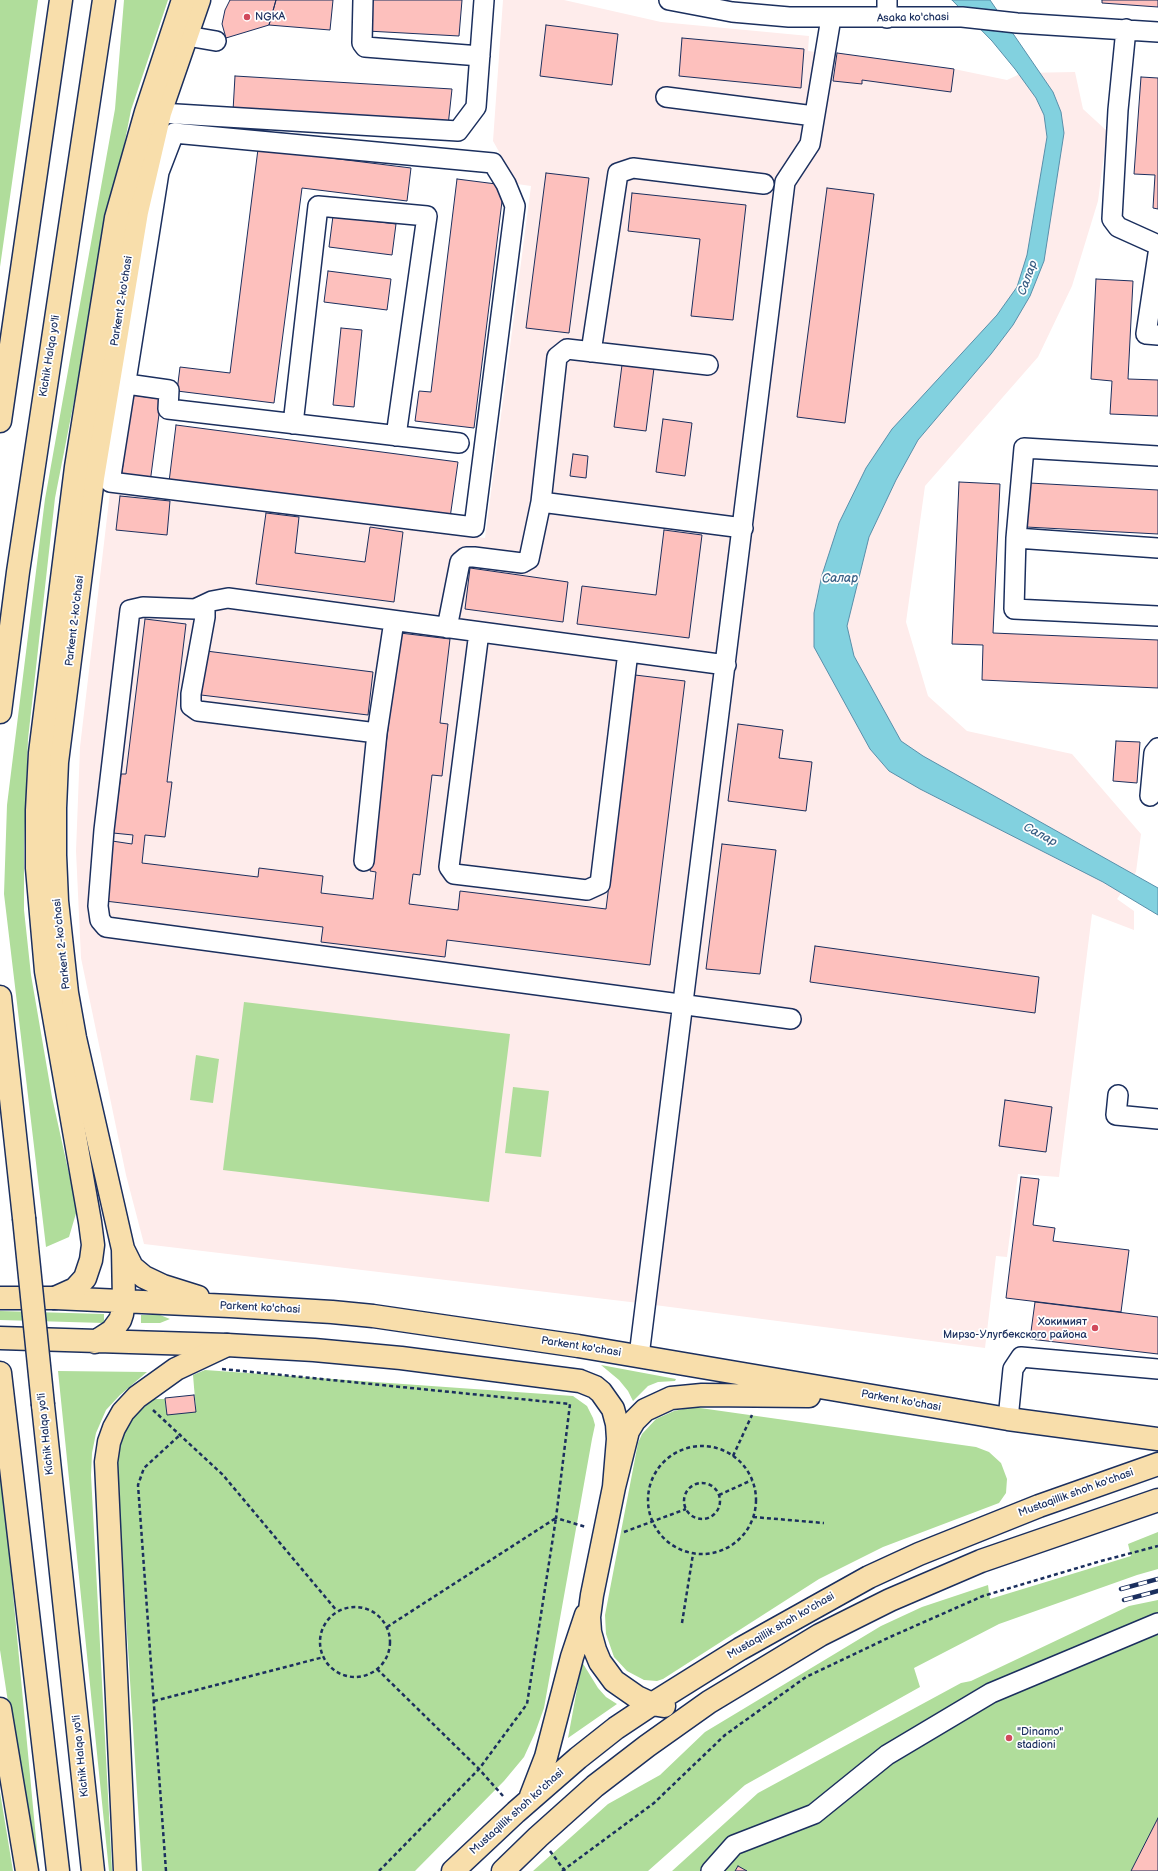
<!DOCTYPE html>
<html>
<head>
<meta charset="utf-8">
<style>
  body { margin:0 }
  canvas { display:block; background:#fff }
</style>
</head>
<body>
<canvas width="1158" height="1871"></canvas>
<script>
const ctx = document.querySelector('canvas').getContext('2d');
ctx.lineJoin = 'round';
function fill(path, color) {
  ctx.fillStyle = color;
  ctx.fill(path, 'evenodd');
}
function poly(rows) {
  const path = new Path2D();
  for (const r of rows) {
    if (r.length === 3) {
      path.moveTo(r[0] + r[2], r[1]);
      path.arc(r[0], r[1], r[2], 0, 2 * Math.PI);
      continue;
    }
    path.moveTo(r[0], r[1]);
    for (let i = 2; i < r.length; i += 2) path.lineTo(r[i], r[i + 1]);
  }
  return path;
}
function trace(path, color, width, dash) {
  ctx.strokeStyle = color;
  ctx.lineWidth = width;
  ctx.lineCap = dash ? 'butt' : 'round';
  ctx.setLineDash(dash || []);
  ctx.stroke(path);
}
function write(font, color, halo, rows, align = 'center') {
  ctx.font = font + ' "Balsamiq Sans",sans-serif';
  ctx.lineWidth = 3.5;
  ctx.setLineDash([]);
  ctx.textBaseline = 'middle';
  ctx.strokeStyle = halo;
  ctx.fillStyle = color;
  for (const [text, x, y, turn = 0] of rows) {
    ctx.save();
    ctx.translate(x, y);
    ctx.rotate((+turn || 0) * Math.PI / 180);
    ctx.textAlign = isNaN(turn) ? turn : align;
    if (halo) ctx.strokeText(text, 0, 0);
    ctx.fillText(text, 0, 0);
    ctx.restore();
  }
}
const built = poly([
  [503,0,564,0,661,22,809,36,808,51,954,69,1007,80,1022,73,1075,72,1083,109,1107,131,1098,201,1072,286,1038,357,925,486,906,622,928,696,967,731,1072,754,1141,834,1136,872,1117,899,1134,911,1134,930,1092,914,1059,1177,1018,1174,1007,1257,996,1256,985,1348,647,1304,144,1244,126,1175,81,958,76,851,80,747,110,492,485,538,531,186,517,184,493,141]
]);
const green = poly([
  [0,0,38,0,0,267],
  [124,0,168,0,131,110,55,498,28,739,24,848,24,910,31,975,52,1097,77,1210,69,1237,46,1247,4,894,7,805,45,499,115,109],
  [244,1002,510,1034,489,1202,223,1170],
  [196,1055,219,1059,213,1103,190,1100],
  [513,1087,549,1091,541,1157,505,1153],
  [0,1311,104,1314,104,1323,0,1320],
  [141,1315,160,1315,170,1319,160,1323,141,1323],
  [601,1365,676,1379,675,1381,658,1382,648,1386,633,1401,628,1391,619,1380],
  [205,1370,573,1396,587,1406,593,1418,595,1425,592,1439,544,1708,535,1733,524,1757,504,1781,415,1871,142,1871,117,1474,118,1453,125,1423,154,1399,165,1399,167,1414,196,1411,193,1375],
  [58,1371,147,1372,120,1395,106,1410,96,1433,92,1453,91,1475,112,1871,109,1871],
  [693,1407,976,1447,989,1452,1001,1463,1007,1479,1006,1493,999,1503,883,1547,819,1579,663,1679,657,1681,644,1680,627,1671,614,1657,606,1634,605,1615,638,1443,642,1434,656,1419,674,1411],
  [0,1455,39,1871,34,1871,0,1650],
  [1158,1532,1158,1569,1137,1575,999,1624,914,1668,920,1687,745,1785,648,1871,533,1871,608,1804,660,1775,705,1732,881,1626,922,1607,988,1585,990,1599,1131,1556,1128,1544],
  [1158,1600,1158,1871,672,1871,758,1793,961,1683,971,1681,1129,1606],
  [582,1662,598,1688,606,1697,617,1704,568,1738],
  [0,1792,13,1871,0,1871]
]);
const water = poly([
  [952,0,990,0,1053,92,1061,112,1064,133,1044,261,1030,296,1013,325,991,354,918,440,896,480,869,537,847,626,854,656,901,741,923,756,1158,888,1158,915,1103,882,920,789,889,771,870,749,814,647,814,613,822,575,839,523,866,468,892,429,997,315,1017,287,1027,255,1047,137,1044,115,1036,98,1015,69,992,41,952,0]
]);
const building = poly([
  [230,0,276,0,269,25,226,38,222,24,225,10,230,0],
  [276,0,333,0,330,30,269,25,276,0],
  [369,0,462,0,459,36,367,31,369,0],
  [1102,0,1158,0,1158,7,1102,3,1102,0],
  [546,25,618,34,612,85,540,76,546,25],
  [682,38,804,49,801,88,679,76,682,38],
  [837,53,954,69,951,92,862,80,862,84,833,81,837,53],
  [235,76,452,89,448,126,233,111,235,76],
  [1141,77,1158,78,1158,209,1153,208,1155,175,1134,174,1141,77],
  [258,149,411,168,407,201,302,188,274,403,177,391,180,367,230,373,258,149],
  [546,173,589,178,569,333,526,328,546,173],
  [457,179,504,185,474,428,415,421,419,391,431,392,457,179],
  [827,188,874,194,845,423,797,417,827,188],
  [632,193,746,205,733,320,691,316,700,239,628,231,632,193],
  [333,216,396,224,392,255,329,247,333,216],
  [328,271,391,279,387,310,324,302,328,271],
  [1096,279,1133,281,1128,379,1158,380,1158,416,1110,414,1112,381,1091,379,1096,279],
  [341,328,362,330,354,407,333,405,341,328],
  [622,365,654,368,646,431,614,427,622,365],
  [132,395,161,399,150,483,121,479,132,395],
  [663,419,692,423,685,476,656,472,663,419],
  [176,425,458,462,450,518,169,482,176,425],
  [573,454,588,456,586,478,570,476,573,454],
  [959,482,1000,484,993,633,1158,640,1158,688,982,680,983,645,952,644,959,482],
  [1029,483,1158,490,1158,534,1026,527,1029,483],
  [120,496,170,501,167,535,116,530,120,496],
  [266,513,299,517,295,553,365,562,370,527,403,532,394,602,256,584,266,513],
  [664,530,702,535,689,638,577,624,582,586,656,595,664,530],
  [470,568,568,582,563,622,465,609,470,568],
  [145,619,186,624,167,782,172,782,165,837,145,835,142,863,258,877,259,868,323,876,321,893,373,899,376,872,370,871,400,633,450,639,440,723,448,724,442,776,432,775,420,875,413,874,409,904,458,910,460,891,606,909,635,675,685,681,650,965,447,940,445,957,321,942,323,927,105,901,112,841,132,844,133,835,113,833,121,774,126,774,145,619],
  [206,651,373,672,368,715,201,695,206,651],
  [738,724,783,730,779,758,812,762,806,811,728,801,738,724],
  [1116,741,1140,742,1137,783,1113,781,1116,741],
  [722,844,776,850,760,974,706,969,722,844],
  [815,946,1039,977,1035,1013,810,982,815,946],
  [1005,1100,1052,1107,1046,1152,999,1146,1005,1100],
  [1021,1177,1039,1179,1033,1225,1055,1228,1053,1241,1129,1250,1121,1312,1006,1298,1021,1177],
  [1035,1302,1158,1317,1158,1354,1030,1339,1035,1302],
  [194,1395,196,1412,167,1415,165,1398,194,1395],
  [1158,1818,1158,1871,1131,1871,1158,1818],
  [738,1866,747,1871,735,1871,738,1866]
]);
const path = poly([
  [222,1369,570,1404,556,1518,586,1527],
  [153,1410,223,1475,337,1611],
  [702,1500,54],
  [733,1456,752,1415],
  [702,1501,18],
  [719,1495,752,1480],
  [753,1517,824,1523],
  [624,1532,686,1509],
  [355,1642,35],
  [682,1623,693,1554],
  [377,1669,479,1769,503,1796],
  [154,1701,324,1657],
  [550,1851,565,1871],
  [166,1871,138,1485,144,1468,181,1434],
  [379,1871,479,1769,527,1704,556,1518,387,1627],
  [562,1871,654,1803,725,1735,806,1677,890,1637,983,1596,1101,1561,1158,1546]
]);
const minor = poly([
  [363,0,362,43,365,47,480,56],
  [669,0,732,12,789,17,962,17,1017,23,1158,32],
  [887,18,887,0],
  [1126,29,1118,110,1112,219,1118,227,1158,245],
  [187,36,216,41],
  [666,97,814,116],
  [160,113,458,131,476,107,484,0],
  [174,133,493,163,506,184,515,206,474,527,110,482,159,172,174,133],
  [1158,254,1146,334,1158,335],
  [591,352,618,173,633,168,764,184],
  [113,382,169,390,168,409,459,443],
  [293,424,318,206,427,216,396,436],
  [1158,456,1024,448,1016,538,1014,609,1158,616],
  [541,502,557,357,567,349,708,365],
  [1016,538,1158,548],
  [205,605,205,617,191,694,191,706,198,711,377,733,394,621],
  [447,628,460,562,466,557,474,557,522,563,529,559,541,502,743,528],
  [479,632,449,867,454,874,587,890,600,884,628,652],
  [726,665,228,598,212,601,195,609,143,607,130,610,104,830,98,906,100,920,106,927,791,1019],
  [1150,796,1154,753,1158,748],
  [364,861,377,733],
  [1118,1095,1116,1115,1158,1119],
  [639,1356,785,182,810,144,831,18],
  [1008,1419,1013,1369,1021,1357,1158,1369],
  [711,1871,734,1845,814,1814,887,1755,991,1693,1158,1623]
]);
const major = poly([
  [123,1249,132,1267,144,1277,163,1286,198,1297],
  [0,1298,55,1298,230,1306,332,1312,373,1316,578,1346,1008,1419,1158,1439],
  [0,1338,227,1345,314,1350,401,1358,580,1381,595,1387,601,1392,613,1409,617,1424,618,1439,614,1487],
  [95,1342,112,1331,120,1320,122,1314,124,1301,123,1249,75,1038,67,993,57,901,55,855,55,808,57,762,93,478,137,212,160,113,199,0],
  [664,1706,652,1704,637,1697,614,1681,600,1662,595,1650,590,1632,589,1617,592,1595,614,1487,628,1431,634,1421,645,1410,671,1398,702,1395,809,1396],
  [531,1796,546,1757,572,1657,586,1615],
  [453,1871,516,1812,578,1758,616,1728,652,1704,740,1649,869,1577,919,1554,1039,1506,1158,1464],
  [503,1871,538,1837,595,1786,647,1746,709,1702,820,1635,890,1600,981,1561,1158,1500]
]);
const highway = poly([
  [0,421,61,0],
  [0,712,18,572,104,0],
  [0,997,24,1218],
  [55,1298,75,1289,85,1278,91,1260,93,1245,90,1222,46,971,37,868,37,810,40,753,76,467,116,218,146,112,183,0],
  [0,1373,58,1871],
  [43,1405,93,1871],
  [0,1709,27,1871],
  [125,1871,106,1462,109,1442,114,1428,123,1412,137,1397,176,1369,227,1345]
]);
const rail = poly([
  [1121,1589,1158,1579],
  [1124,1600,1158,1591]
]);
const highwayBridge = poly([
  [24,1218,43,1405]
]);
const markers = [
  [247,17,4,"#d1495b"],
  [1095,1328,4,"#d1495b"],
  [1009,1738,4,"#d1495b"]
];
const poiNames = [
  ["NGKA",255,17],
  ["Хокимият",1087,1322,"right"],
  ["Мирзо-Улугбекского района",1087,1335,"right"],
  ["\"Dinamo\"",1017,1732],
  ["stadioni",1017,1745]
];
const streetNames = [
  ["Asaka ko'chasi",913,18,-1],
  ["Parkent 2-ko'chasi",122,301,-81],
  ["Kichik Halqa yo'li",50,356,-81],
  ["Parkent 2-ko'chasi",75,621,-83],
  ["Parkent 2-ko'chasi",62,944,-96],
  ["Parkent ko'chasi",260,1308,3],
  ["Parkent ko'chasi",581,1347,9],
  ["Parkent ko'chasi",901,1401,10],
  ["Kichik Halqa yo'li",46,1434,-96],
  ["Mustaqillik shoh ko'chasi",1076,1493,-20],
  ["Mustaqillik shoh ko'chasi",781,1626,-30],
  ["Kichik Halqa yo'li",81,1756,-96],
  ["Mustaqillik shoh ko'chasi",517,1812,-42]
];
const waterNames = [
  ["Салар",1028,278,-70],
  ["Салар",840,579],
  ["Салар",1040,835,28]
];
fill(built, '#feeceb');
fill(green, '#b0dd9b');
fill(water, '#82d1df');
trace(water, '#5990ab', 1);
fill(building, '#fdc0bd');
trace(building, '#1b2f5e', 1);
trace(minor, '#1b2f5e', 22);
trace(major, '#1b2f5e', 25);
trace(highway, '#1b2f5e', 25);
trace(path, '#1b2f5e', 2.5, [4, 3]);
trace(minor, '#fff', 19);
trace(major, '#f8deab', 22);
trace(highway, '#f8deab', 22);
trace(rail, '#1b2f5e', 4.5);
trace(rail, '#fff', 3, [9]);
trace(highwayBridge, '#1b2f5e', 25, []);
trace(highwayBridge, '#f8deab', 22);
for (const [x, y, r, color] of markers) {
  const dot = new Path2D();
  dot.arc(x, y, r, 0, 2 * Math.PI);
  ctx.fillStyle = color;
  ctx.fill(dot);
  trace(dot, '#fff', 1.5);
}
write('11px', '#1b2f5e', '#fff', poiNames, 'left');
write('11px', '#1b2f5e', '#fff', streetNames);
write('italic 12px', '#3a6085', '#fff', waterNames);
</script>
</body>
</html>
